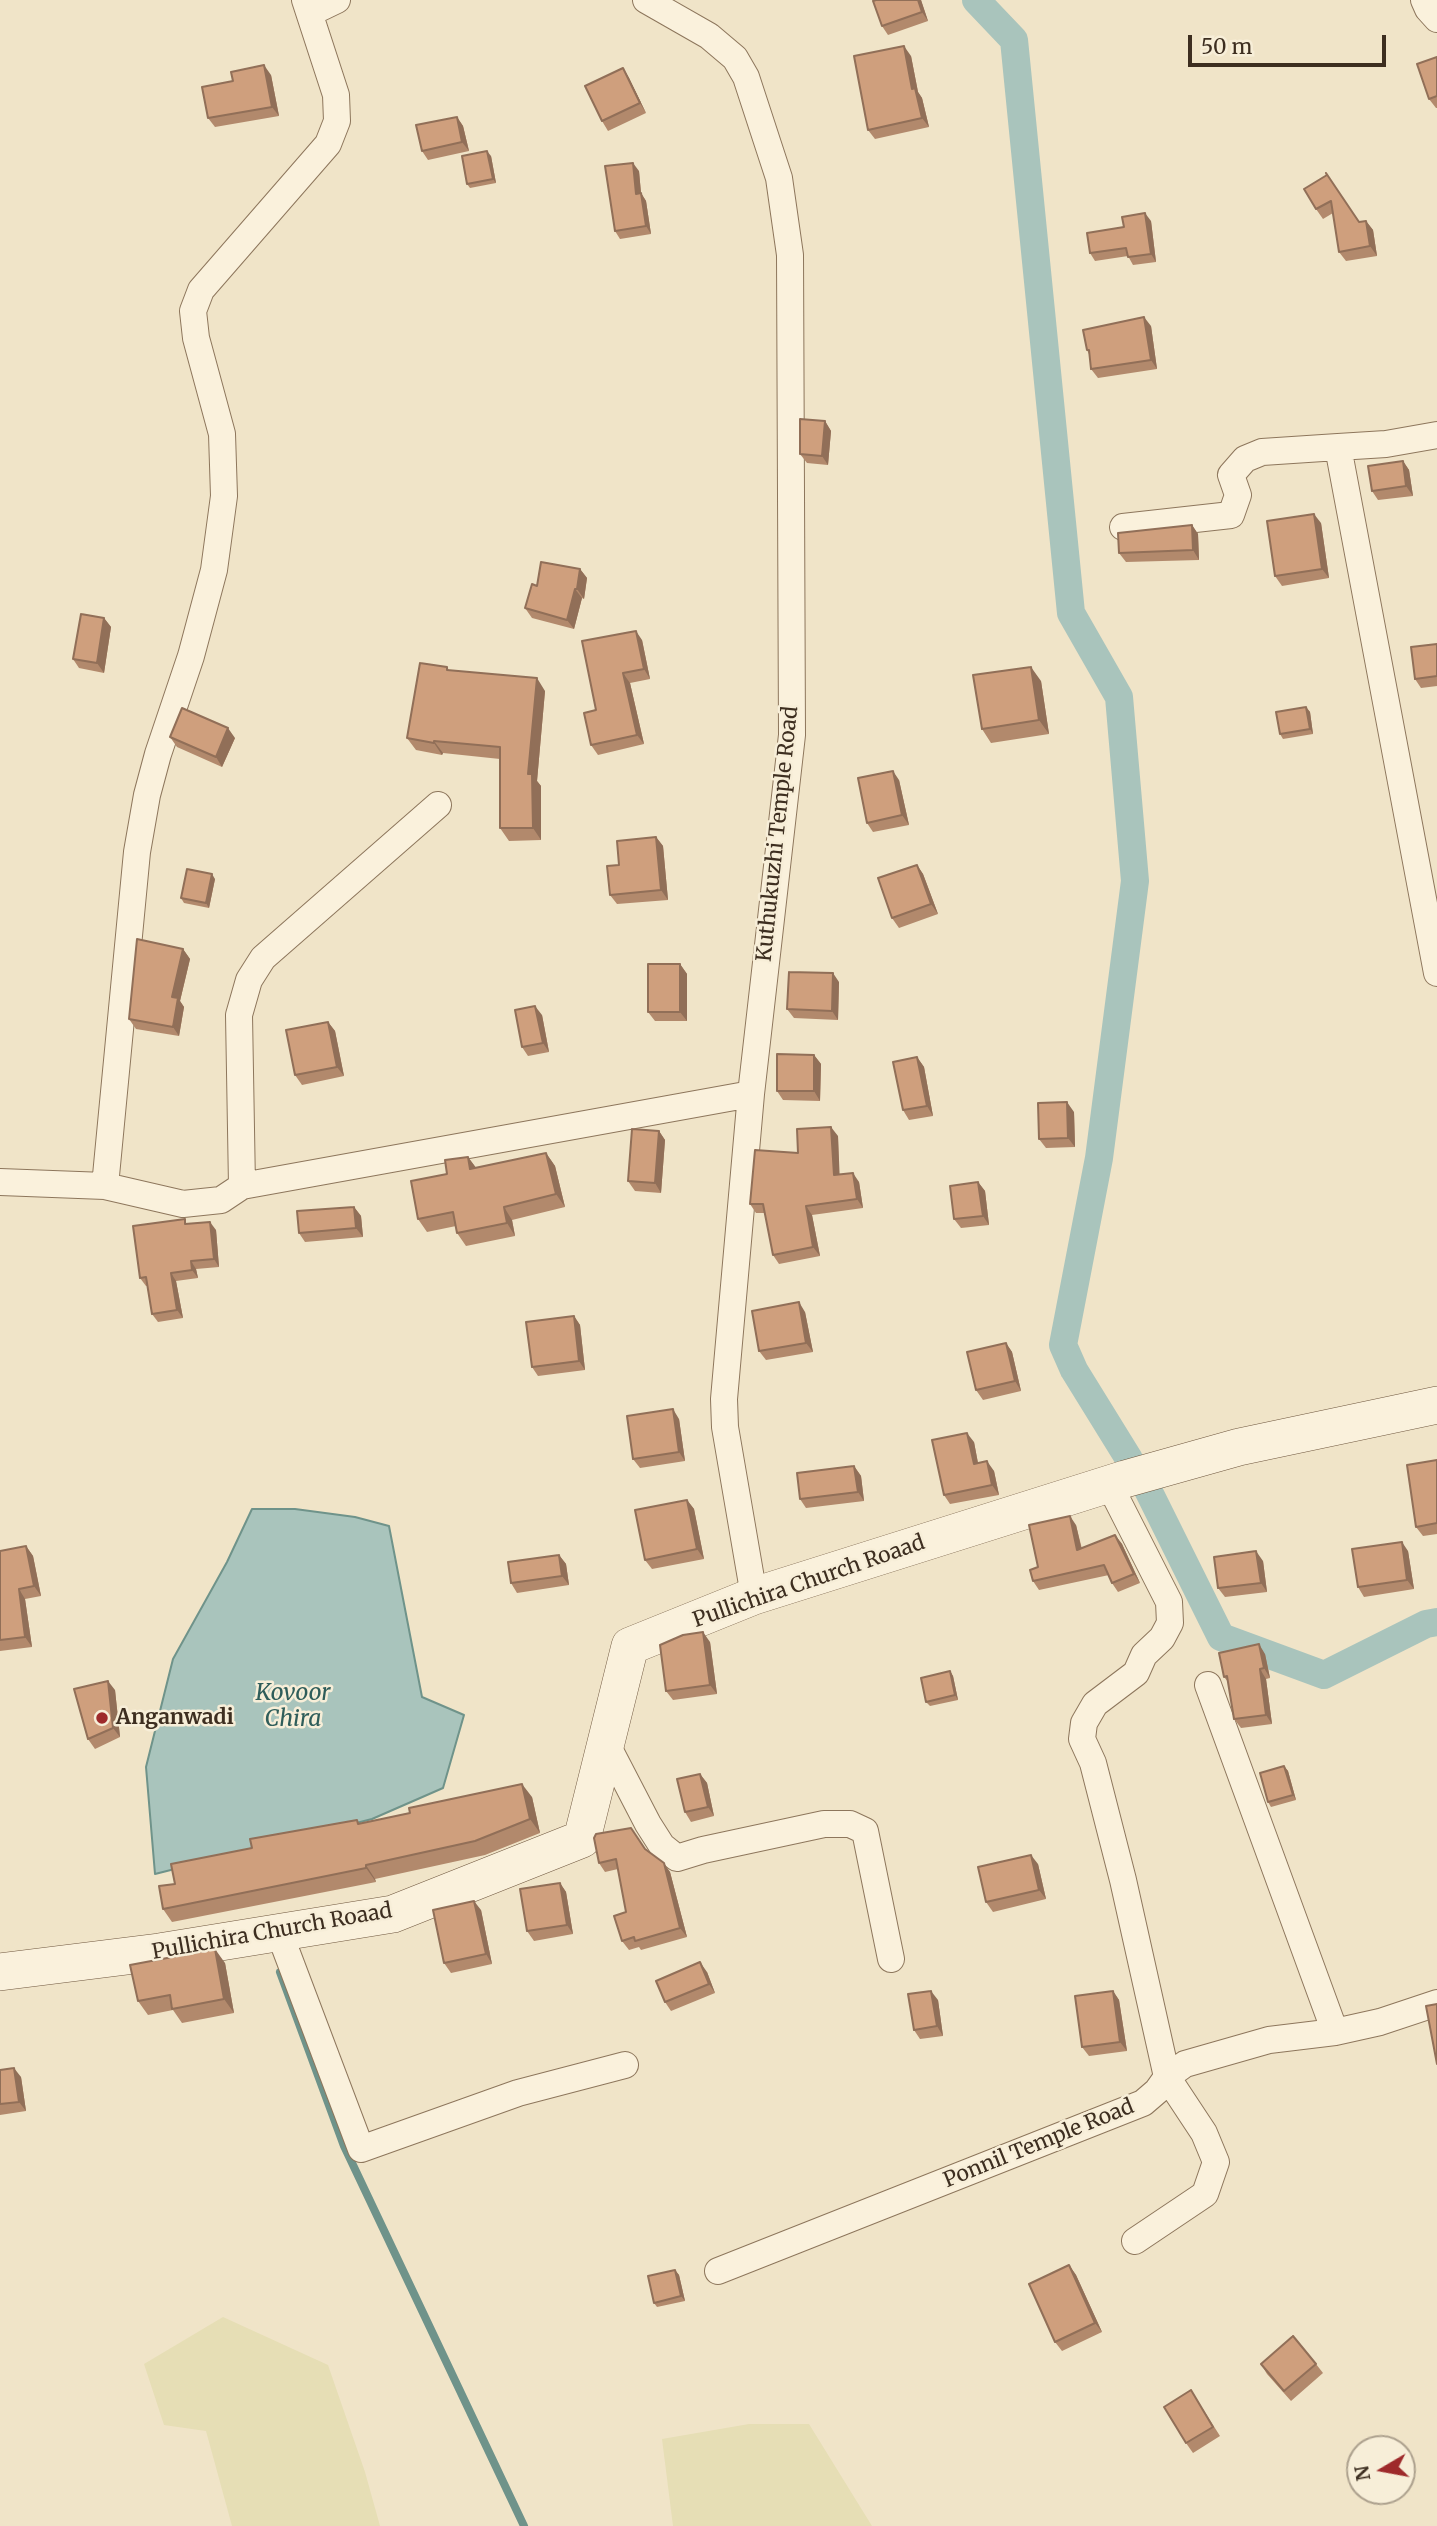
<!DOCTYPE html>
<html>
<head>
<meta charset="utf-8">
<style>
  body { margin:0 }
  #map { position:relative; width:1437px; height:2526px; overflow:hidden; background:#f0e4c8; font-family:Merriweather,serif }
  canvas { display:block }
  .north { position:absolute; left:1346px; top:2435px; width:70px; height:70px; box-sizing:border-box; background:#f7eed8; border:2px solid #ada18e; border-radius:50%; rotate:260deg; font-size:19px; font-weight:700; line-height:28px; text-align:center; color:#3d2e20 }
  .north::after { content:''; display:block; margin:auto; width:24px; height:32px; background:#9e2a2b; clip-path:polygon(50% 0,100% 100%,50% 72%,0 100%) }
  .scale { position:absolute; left:1188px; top:35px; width:198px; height:32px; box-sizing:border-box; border:4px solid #3d2e20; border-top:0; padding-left:9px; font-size:21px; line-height:24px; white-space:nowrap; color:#3d2e20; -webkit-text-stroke:5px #f7eed8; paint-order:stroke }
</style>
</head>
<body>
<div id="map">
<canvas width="1437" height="2526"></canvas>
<div class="north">N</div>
<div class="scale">50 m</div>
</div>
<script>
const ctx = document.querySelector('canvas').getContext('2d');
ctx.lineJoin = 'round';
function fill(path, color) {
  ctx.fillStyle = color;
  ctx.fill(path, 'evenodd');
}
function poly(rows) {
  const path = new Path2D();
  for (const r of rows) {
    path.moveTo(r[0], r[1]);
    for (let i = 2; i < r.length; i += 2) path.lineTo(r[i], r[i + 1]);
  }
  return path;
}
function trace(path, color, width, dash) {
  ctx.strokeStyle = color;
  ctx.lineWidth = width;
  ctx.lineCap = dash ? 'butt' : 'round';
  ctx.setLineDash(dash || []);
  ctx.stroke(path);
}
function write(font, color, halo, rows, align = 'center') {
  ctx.font = font + ' Merriweather,serif';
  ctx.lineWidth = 5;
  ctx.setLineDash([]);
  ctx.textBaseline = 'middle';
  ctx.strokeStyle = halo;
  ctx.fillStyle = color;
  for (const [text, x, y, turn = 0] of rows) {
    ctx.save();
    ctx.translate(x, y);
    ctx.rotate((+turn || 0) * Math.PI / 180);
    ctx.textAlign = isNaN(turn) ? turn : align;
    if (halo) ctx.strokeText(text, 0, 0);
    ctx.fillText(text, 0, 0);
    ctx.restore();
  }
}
const farmland = poly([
  [223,2317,328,2365,365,2472,380,2526,232,2526,206,2431,164,2425,144,2364],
  [749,2424,809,2424,872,2526,673,2526,662,2439]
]);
const water = poly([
  [252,1509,295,1509,355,1517,389,1526,422,1697,464,1715,443,1788,372,1819,155,1874,146,1767,173,1659,227,1562,252,1509]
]);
const stream = poly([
  [280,1972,344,2146,524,2526]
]);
const canal = poly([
  [976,0,1014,40,1071,613,1119,697,1135,881,1099,1158,1063,1345,1074,1370,1129,1459],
  [1148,1490,1221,1637,1324,1675,1426,1624,1437,1622]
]);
const street = poly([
  [646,0,709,36,735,58,746,77,779,178,790,255,792,735,751,1094,724,1399,725,1427,754,1596],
  [1424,0,1428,9,1437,19],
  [310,13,337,0],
  [1437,435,1386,444,1338,447,1437,973],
  [1123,527,1231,515,1238,495,1231,475,1245,459,1262,452,1338,447],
  [0,1182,105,1186,183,1204,221,1200,242,1186,751,1094],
  [105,1186,137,852,147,795,158,754,191,656,214,570,224,496,222,434,196,338,193,311,201,290,328,144,337,121,336,95,305,0],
  [242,1186,239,1015,249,980,263,958,438,805],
  [1109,1484,1169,1602,1170,1623,1162,1638,1144,1655,1136,1673,1095,1704,1084,1723,1082,1739,1093,1763,1123,1880,1167,2077,1204,2133,1216,2162,1205,2194,1135,2241],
  [1208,1685,1335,2032],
  [606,1743,648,1824,662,1846,677,1858,703,1850,824,1824,850,1824,865,1831,891,1959],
  [279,1932,361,2149,518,2093,625,2065],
  [718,2271,1143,2103,1157,2091,1167,2077,1185,2064,1269,2040,1335,2032,1380,2022,1437,2003]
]);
const secondary = poly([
  [0,1972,159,1952,393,1914,582,1839,630,1646,754,1596,1125,1479,1239,1447,1437,1405]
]);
const wall = poly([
  [876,0,921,0,928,21,888,35,882,26],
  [911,56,918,92,922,98,929,127,875,139,868,130],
  [1437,57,1437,108,1436,108,1429,99],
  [623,68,629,78,646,113,608,131,602,121],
  [271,75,279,116,215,127,208,118],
  [457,117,463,126,469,151,428,160,422,151],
  [491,156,496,183,470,188,467,184],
  [639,171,641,193,646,201,651,234,620,239,615,231],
  [1327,175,1359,222,1366,221,1373,230,1377,256,1346,261,1339,252,1333,213,1323,219,1316,209],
  [1151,221,1156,262,1133,265,1128,256,1095,261,1090,253,1124,227],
  [1151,326,1157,369,1098,378,1091,369,1089,354,1087,350],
  [825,421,831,431,828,465,807,463,800,454],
  [1403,461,1409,470,1413,496,1378,500,1372,491],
  [1321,523,1329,578,1282,586,1275,576],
  [1192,525,1198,534,1199,560,1126,562,1119,553],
  [580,569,587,578,584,599,582,598,574,629,532,618,525,608,537,586],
  [104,618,111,627,104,673,79,668,73,659],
  [642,640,650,679,630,683,644,744,598,755,591,745,596,710],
  [1437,644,1437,686,1421,688,1415,679],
  [447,667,449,670,545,691,537,781,541,786,541,840,509,841,500,828,500,759,443,753,442,755,416,750,407,738],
  [1041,681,1049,734,991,743,982,729],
  [1306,707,1310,712,1313,734,1283,739,1280,734],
  [170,737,235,738,222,767,177,747],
  [899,780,909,825,873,832,867,823],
  [656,837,663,846,668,900,617,904,610,895,619,865],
  [917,865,923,874,938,914,899,928,892,918],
  [215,879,209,908,184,903,181,898],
  [183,949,190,959,180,1001,184,1007,179,1036,136,1029,129,1019],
  [680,964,687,974,687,1021,655,1021,648,1012],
  [839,982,838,1020,794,1018,787,1009],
  [542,1015,549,1052,528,1056,522,1047],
  [328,1022,335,1031,344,1076,302,1085,295,1075],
  [814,1055,821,1064,820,1101,783,1100,777,1091],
  [917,1057,924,1067,933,1116,909,1120,903,1110],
  [1074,1112,1075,1147,1046,1148,1039,1139],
  [659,1131,665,1140,661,1193,635,1191,628,1181],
  [838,1136,839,1174,859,1182,863,1208,812,1215,820,1256,779,1264,773,1255,765,1213,756,1213,750,1204,798,1153],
  [546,1153,555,1166,565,1207,512,1220,515,1236,466,1246,457,1233,456,1226,427,1232,418,1219,447,1174,468,1157,476,1168],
  [978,1182,985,1191,989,1225,961,1228,954,1219],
  [354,1207,361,1216,363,1237,305,1242,299,1233],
  [188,1224,216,1230,219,1267,196,1269,198,1278,176,1281,183,1318,158,1322,152,1314,147,1286,146,1286,140,1278],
  [805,1312,813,1352,766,1360,759,1351],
  [574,1316,580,1325,585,1370,538,1376,532,1367],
  [1006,1343,1012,1352,1021,1391,983,1400,976,1390],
  [679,1419,685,1461,640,1468,633,1459],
  [974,1442,978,1463,994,1471,999,1495,950,1504,944,1495],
  [1437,1460,1437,1534,1423,1536,1416,1527],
  [854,1466,861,1476,864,1501,806,1508,800,1499],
  [687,1500,694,1509,704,1559,652,1569,645,1560],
  [1076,1525,1082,1549,1115,1535,1122,1544,1140,1583,1118,1592,1112,1583,1109,1575,1039,1590,1033,1581,1038,1567],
  [26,1546,33,1556,41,1596,25,1599,32,1647,0,1651,0,1551],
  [1408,1551,1414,1589,1364,1597,1358,1587],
  [559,1555,566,1564,569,1585,517,1593,511,1583],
  [1263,1561,1267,1592,1225,1597,1218,1588],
  [710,1642,717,1694,673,1700,666,1691],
  [1265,1654,1270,1678,1266,1679,1272,1724,1241,1728,1234,1719,1229,1683,1224,1677],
  [950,1671,953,1676,958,1700,930,1706,926,1702],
  [115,1690,120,1737,95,1749,88,1739],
  [1284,1766,1288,1771,1296,1800,1271,1807,1268,1802],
  [700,1774,707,1783,714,1816,691,1822,685,1812],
  [532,1797,540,1833,485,1855,375,1879,376,1882,172,1922,163,1909,175,1884,252,1848,357,1820,360,1824],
  [646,1849,670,1872,687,1937,641,1950,639,1947,629,1950,622,1941,626,1912,618,1869,605,1872,599,1863],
  [1038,1864,1046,1899,993,1912,986,1902],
  [560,1883,566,1892,573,1934,534,1941,527,1931],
  [481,1910,492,1964,451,1973,444,1963],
  [225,1963,234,2013,182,2023,173,2010,148,2015,138,2001],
  [707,1972,715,1993,671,2011,665,2002],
  [1113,1991,1119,2000,1127,2051,1089,2056,1082,2047],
  [938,2000,943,2036,920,2039,914,2030],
  [0,2070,21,2077,26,2111,0,2115],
  [1069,2265,1076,2275,1102,2332,1062,2351,1055,2342],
  [675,2270,679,2275,685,2301,657,2307,654,2303],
  [1261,2364,1316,2364,1323,2373,1291,2401,1267,2374],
  [1191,2390,1220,2436,1193,2453,1186,2443]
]);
const shadedWall = poly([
  [918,0,921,0,928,21,922,12],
  [904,46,911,56,918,92,922,98,929,127,922,118,912,89],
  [264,65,271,75,279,116,272,107],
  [623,68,629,78,646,113,640,103],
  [457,117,463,126,469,151,462,142],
  [487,151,491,156,496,183,493,179],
  [633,163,639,171,641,193,646,201,651,234,646,226,636,194],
  [1145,213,1151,221,1156,262,1151,254],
  [1366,221,1373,230,1377,256,1370,246],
  [1144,317,1151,326,1157,369,1151,360],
  [825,421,831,431,828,465,822,456],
  [1403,461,1409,470,1413,496,1406,486],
  [1314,514,1321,523,1329,578,1322,569],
  [1192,525,1198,534,1199,560,1193,550],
  [580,569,587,578,584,599,577,589],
  [575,589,582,598,574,629,567,620],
  [104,618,111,627,104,673,97,663],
  [636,631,642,640,650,679,644,669],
  [1031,667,1041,681,1049,734,1039,720],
  [623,673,630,683,644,744,637,735],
  [537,678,545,691,537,781,541,786,541,840,533,828,528,774],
  [1306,707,1310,712,1313,734,1310,729],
  [228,728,235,738,222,767,216,757],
  [434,741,443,753,442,755,434,743],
  [893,771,899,780,909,825,902,815],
  [656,837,663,846,668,900,661,890],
  [917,865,923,874,938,914,931,904],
  [212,874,215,879,209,908,206,903],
  [183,949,190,959,180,1001,184,1007,179,1036,173,1027,172,997],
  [680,964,687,974,687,1021,680,1012],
  [833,973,839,982,838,1020,832,1011],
  [535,1006,542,1015,549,1052,543,1043],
  [328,1022,335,1031,344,1076,337,1067],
  [814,1055,821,1064,820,1101,814,1091],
  [917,1057,924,1067,933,1116,927,1106],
  [1067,1102,1074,1112,1075,1147,1068,1138],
  [831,1127,838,1136,840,1184,834,1175],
  [659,1131,665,1140,661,1193,655,1183],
  [546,1153,555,1166,565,1207,556,1194],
  [468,1157,477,1169,470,1169],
  [853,1173,859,1182,863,1208,857,1199],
  [978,1182,985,1191,989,1225,983,1216],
  [806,1206,812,1215,820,1256,813,1247],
  [354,1207,361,1216,363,1237,356,1228],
  [504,1207,512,1220,515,1236,507,1223],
  [210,1222,216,1230,219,1267,214,1259],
  [191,1261,196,1269,198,1278,192,1270],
  [171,1273,176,1281,183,1318,177,1310],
  [799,1302,805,1312,813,1352,806,1343],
  [574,1316,580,1325,585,1370,579,1361],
  [1006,1343,1012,1352,1021,1391,1015,1381],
  [673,1409,679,1419,685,1461,679,1452],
  [967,1433,974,1442,980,1474,974,1464],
  [987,1461,994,1471,999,1495,992,1485],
  [854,1466,861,1476,864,1501,858,1492],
  [687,1500,694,1509,704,1559,697,1549],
  [1070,1516,1076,1525,1084,1560,1077,1550],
  [1115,1535,1122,1544,1140,1583,1134,1574],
  [1402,1542,1408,1551,1414,1589,1407,1580],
  [26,1546,33,1556,41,1596,34,1586],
  [1256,1551,1263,1561,1267,1592,1261,1583],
  [559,1555,566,1564,569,1585,562,1576],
  [19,1589,25,1599,32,1647,25,1637],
  [703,1632,710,1642,717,1694,710,1685],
  [1259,1644,1265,1654,1270,1678,1264,1668],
  [1260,1669,1266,1679,1272,1724,1266,1715],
  [950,1671,953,1676,958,1700,955,1695],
  [108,1681,115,1690,120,1737,113,1728],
  [1284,1766,1288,1771,1296,1800,1293,1795],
  [700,1774,707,1783,714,1816,708,1807],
  [522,1784,532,1797,540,1833,530,1819],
  [1031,1855,1038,1864,1046,1899,1039,1890],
  [664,1863,670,1872,687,1937,680,1928],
  [366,1865,375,1879,376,1882,366,1868],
  [560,1883,566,1892,573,1934,567,1925],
  [474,1901,481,1910,492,1964,486,1954],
  [215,1949,225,1963,234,2013,224,1999],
  [700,1962,707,1972,715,1993,709,1984],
  [931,1991,938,2000,943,2036,937,2026],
  [1113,1991,1119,2000,1127,2051,1120,2042],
  [14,2068,21,2077,26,2111,19,2102],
  [1069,2265,1076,2275,1102,2332,1095,2323],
  [675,2270,679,2275,685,2301,681,2296]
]);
const building = poly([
  [876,0,918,0,922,12,882,26,873,1,876,0],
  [904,46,912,89,915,88,922,118,868,130,854,56,904,46],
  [1437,57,1437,96,1429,99,1417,64,1437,57],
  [264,65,272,107,208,118,202,87,233,81,231,72,264,65],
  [623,68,640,103,602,121,585,86,623,68],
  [457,117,462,142,422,151,416,125,457,117],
  [487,151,493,179,467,184,462,156,487,151],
  [633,163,636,194,641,193,646,226,615,231,605,166,633,163],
  [1326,173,1359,222,1366,221,1370,246,1339,252,1331,201,1316,209,1304,189,1327,175,1326,173],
  [1145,213,1151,254,1128,257,1126,248,1090,253,1087,233,1124,227,1122,217,1145,213],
  [1144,317,1151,360,1091,369,1089,350,1087,350,1083,330,1144,317],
  [800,419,825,421,822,456,800,454,800,419],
  [1403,461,1406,486,1372,491,1368,466,1403,461],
  [1314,514,1322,569,1275,576,1267,521,1314,514],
  [1192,525,1193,550,1119,553,1118,533,1192,525],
  [541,562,580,569,577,589,575,589,567,620,525,608,532,584,537,586,541,562],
  [81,614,104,618,97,663,73,659,81,614],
  [636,631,644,669,623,673,637,735,591,745,584,713,596,710,582,641,636,631],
  [1437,644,1437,676,1415,679,1411,647,1437,644],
  [420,663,447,667,447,670,537,678,528,774,532,774,533,828,500,828,500,747,434,741,434,743,407,738,420,663],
  [1031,667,1039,720,982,729,973,675,1031,667],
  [1306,707,1310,729,1280,734,1276,712,1306,707],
  [182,708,228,728,216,757,170,737,182,708],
  [893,771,902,815,867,823,858,778,893,771],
  [656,837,661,890,610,895,607,866,619,865,617,841,656,837],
  [917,865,931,904,892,918,878,878,917,865],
  [187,869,212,874,206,903,181,898,187,869],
  [137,939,183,949,172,997,178,998,173,1027,129,1019,137,939],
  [648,964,680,964,680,1012,648,1012,648,964],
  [789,972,833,973,832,1011,787,1009,789,972],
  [535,1006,543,1043,522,1047,515,1010,535,1006],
  [328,1022,337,1067,295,1075,286,1030,328,1022],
  [777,1054,814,1055,814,1091,777,1091,777,1054],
  [917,1057,927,1106,903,1110,893,1062,917,1057],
  [1067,1102,1068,1138,1039,1139,1038,1103,1067,1102],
  [831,1127,834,1175,853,1173,857,1199,806,1206,813,1247,773,1255,763,1204,750,1204,755,1150,798,1153,797,1129,831,1127],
  [632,1129,659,1131,655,1183,628,1181,632,1129],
  [546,1153,556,1194,504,1207,507,1223,457,1233,453,1212,418,1219,411,1181,447,1174,445,1160,468,1157,470,1169,546,1153],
  [978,1182,983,1216,954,1219,950,1186,978,1182],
  [354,1207,356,1228,299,1233,297,1211,354,1207],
  [185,1219,185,1224,210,1222,214,1259,191,1261,192,1270,171,1273,177,1310,152,1314,146,1277,140,1278,133,1226,185,1219],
  [799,1302,806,1343,759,1351,752,1311,799,1302],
  [574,1316,579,1361,532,1367,526,1322,574,1316],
  [1006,1343,1015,1381,976,1390,967,1352,1006,1343],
  [673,1409,679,1452,633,1459,627,1416,673,1409],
  [967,1433,974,1464,987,1461,992,1485,944,1495,932,1440,967,1433],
  [1437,1460,1437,1523,1416,1527,1407,1465,1437,1460],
  [854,1466,858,1492,800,1499,797,1473,854,1466],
  [687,1500,697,1549,645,1560,635,1510,687,1500],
  [1070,1516,1077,1550,1115,1535,1134,1574,1112,1583,1104,1565,1033,1581,1030,1570,1038,1567,1029,1525,1070,1516],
  [1402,1542,1407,1580,1358,1587,1352,1549,1402,1542],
  [26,1546,34,1586,19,1589,25,1637,0,1640,0,1551,26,1546],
  [1256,1551,1261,1583,1218,1588,1214,1557,1256,1551],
  [559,1555,562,1576,511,1583,508,1562,559,1555],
  [703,1632,710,1685,666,1691,660,1645,683,1635,703,1632],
  [1259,1644,1264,1668,1260,1669,1266,1715,1234,1719,1227,1676,1224,1677,1219,1653,1259,1644],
  [950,1671,955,1695,926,1702,921,1678,950,1671],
  [108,1681,113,1728,88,1739,74,1689,108,1681],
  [1284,1766,1293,1795,1268,1802,1260,1773,1284,1766],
  [700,1774,708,1807,685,1812,677,1779,700,1774],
  [522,1784,530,1819,475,1841,366,1865,366,1868,163,1909,159,1886,175,1884,171,1864,252,1848,250,1839,357,1820,358,1824,410,1813,409,1808,522,1784],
  [631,1828,645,1849,664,1863,680,1928,635,1941,634,1937,622,1941,614,1916,626,1912,616,1859,599,1863,594,1838,596,1834,631,1828],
  [1031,1855,1039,1890,986,1902,978,1867,1031,1855],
  [560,1883,567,1925,527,1931,520,1889,560,1883],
  [474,1901,486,1954,444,1963,433,1910,474,1901],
  [215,1949,224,1999,172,2009,170,1995,138,2001,130,1965,215,1949],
  [700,1962,709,1984,665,2002,656,1981,700,1962],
  [931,1991,937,2026,914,2030,908,1994,931,1991],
  [1113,1991,1120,2042,1082,2047,1075,1996,1113,1991],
  [1437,2004,1437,2064,1426,2006,1437,2004],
  [14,2068,19,2102,0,2104,0,2070,14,2068],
  [1069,2265,1095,2323,1055,2342,1029,2284,1069,2265],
  [675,2270,681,2296,654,2303,648,2276,675,2270],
  [1293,2336,1316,2364,1284,2391,1261,2364,1293,2336],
  [1191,2390,1213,2427,1186,2443,1164,2407,1191,2390]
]);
const markers = [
  [102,1718,7,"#9e2a2b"]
];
const streetNames = [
  ["Kuthukuzhi Temple Road",778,834,-84],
  ["Pullichira Church Roaad",809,1582,-19],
  ["Pullichira Church Roaad",272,1932,-10],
  ["Ponnil Temple Road",1039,2144,-22]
];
const poiNames = [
  ["Anganwadi",116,1718]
];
const waterNames = [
  ["Kovoor",293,1693],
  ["Chira",293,1719]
];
fill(farmland, '#e6deb5');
fill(water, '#a9c4bc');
trace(water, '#6f938a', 2);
trace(stream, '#6f938a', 8);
trace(canal, '#a9c4bc', 28);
trace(street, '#8d765c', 28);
trace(secondary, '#6f573f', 38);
trace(street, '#faf1dc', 26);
trace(secondary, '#faf1dc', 37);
fill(wall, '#b2896c');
fill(shadedWall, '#916f58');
fill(building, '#cf9f7d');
trace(building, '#916f58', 2);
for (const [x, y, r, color] of markers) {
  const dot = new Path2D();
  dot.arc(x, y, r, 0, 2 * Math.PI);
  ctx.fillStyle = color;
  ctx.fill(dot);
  trace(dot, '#f7eed8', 2.5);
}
write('21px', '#3d2e20', '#f7eed8', streetNames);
write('bold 21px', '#3d2e20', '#f7eed8', poiNames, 'left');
write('italic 23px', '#2f5d5a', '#f7eed8', waterNames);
</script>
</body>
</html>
